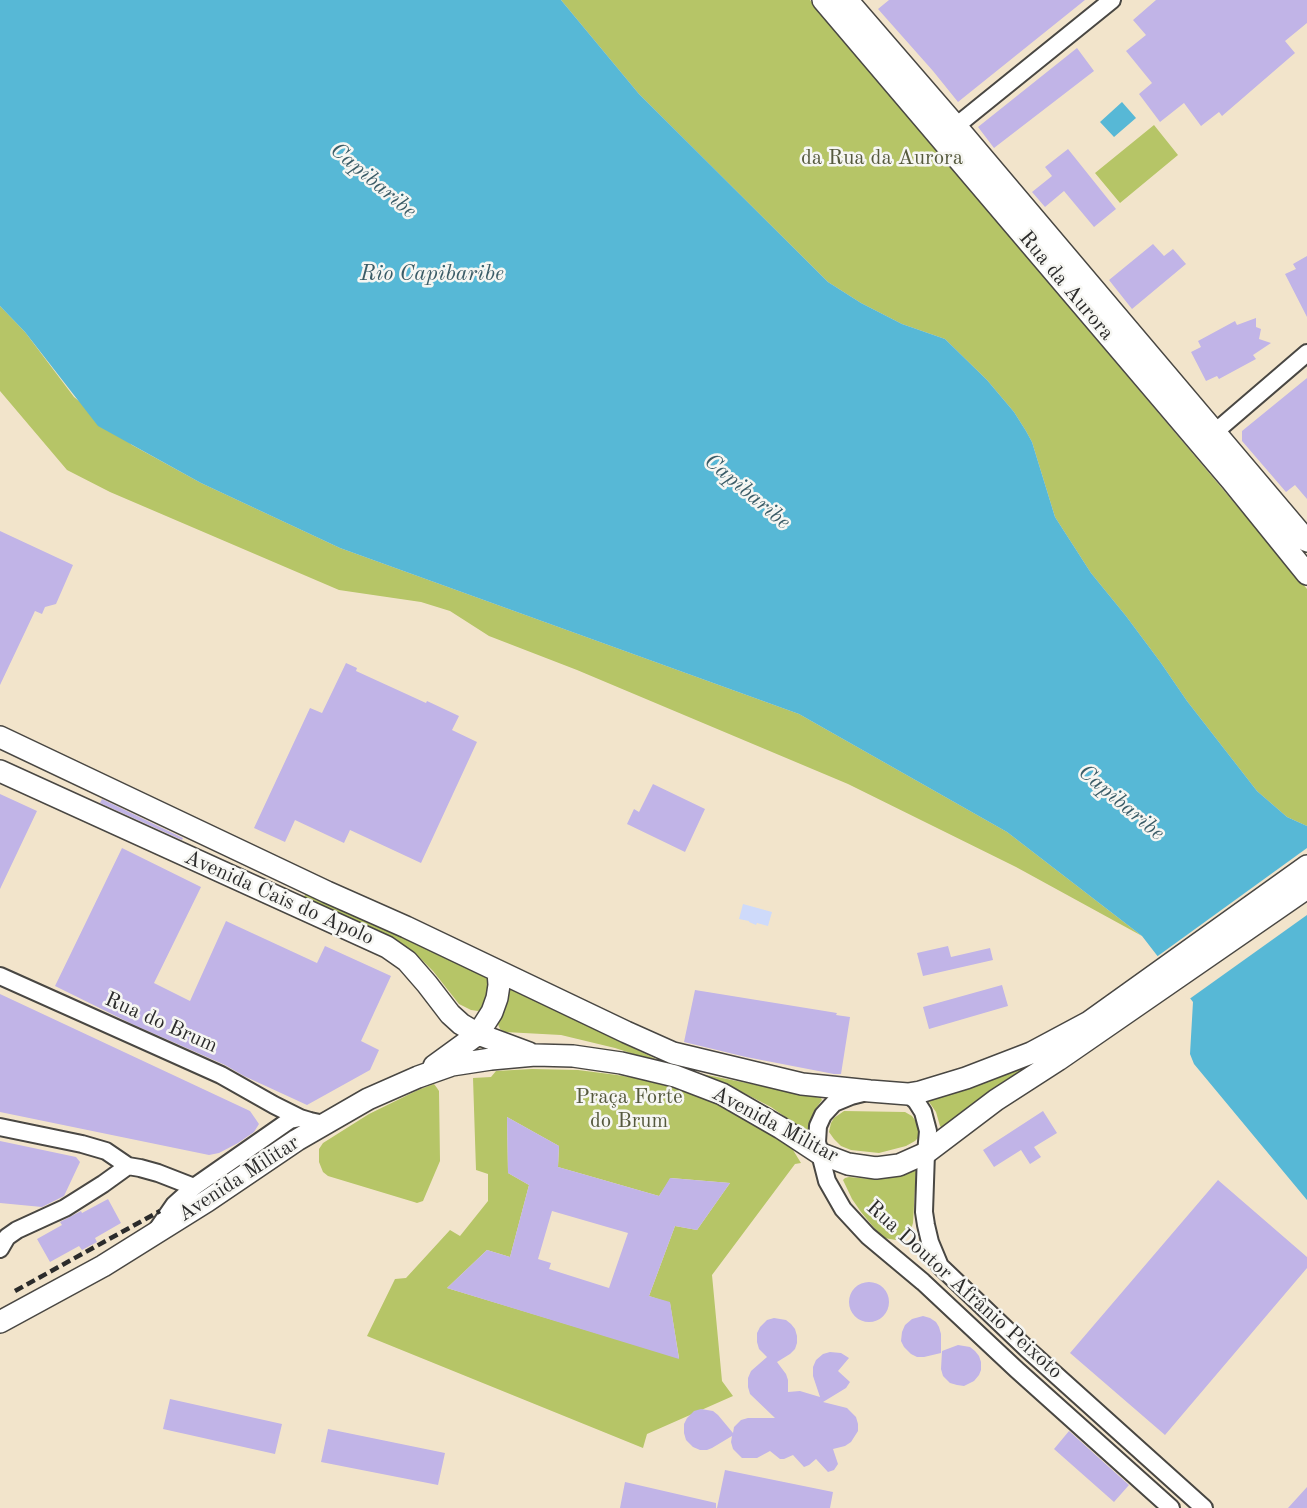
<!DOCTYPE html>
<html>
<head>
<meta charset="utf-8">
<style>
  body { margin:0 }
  canvas { display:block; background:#f2e4cb }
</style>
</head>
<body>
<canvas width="1307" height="1508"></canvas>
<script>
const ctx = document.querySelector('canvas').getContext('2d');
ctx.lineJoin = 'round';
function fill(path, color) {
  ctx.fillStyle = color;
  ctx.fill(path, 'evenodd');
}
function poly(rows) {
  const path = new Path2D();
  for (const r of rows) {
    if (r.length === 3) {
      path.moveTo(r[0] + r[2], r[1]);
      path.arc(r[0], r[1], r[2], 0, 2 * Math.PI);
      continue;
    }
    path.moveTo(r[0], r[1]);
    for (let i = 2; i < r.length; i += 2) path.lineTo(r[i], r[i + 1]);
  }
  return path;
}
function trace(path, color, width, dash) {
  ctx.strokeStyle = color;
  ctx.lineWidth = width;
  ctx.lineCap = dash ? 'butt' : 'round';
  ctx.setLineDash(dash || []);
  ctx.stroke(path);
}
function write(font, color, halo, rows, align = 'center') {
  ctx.font = font + ' "Old Standard TT",serif';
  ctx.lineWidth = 5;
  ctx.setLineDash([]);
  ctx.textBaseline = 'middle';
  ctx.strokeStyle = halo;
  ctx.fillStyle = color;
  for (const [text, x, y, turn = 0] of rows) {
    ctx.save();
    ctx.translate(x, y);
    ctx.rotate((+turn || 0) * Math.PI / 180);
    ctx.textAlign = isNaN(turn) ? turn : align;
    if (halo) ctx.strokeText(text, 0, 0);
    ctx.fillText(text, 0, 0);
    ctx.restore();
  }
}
const built = poly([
  [743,904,772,912,768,926,757,923,756,925,749,922,749,921,739,919]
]);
const green = poly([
  [561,0,810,0,1307,589,1307,826,1287,817,1257,791,1187,701,1161,663,1126,616,1091,573,1055,517,1032,442,1026,431,1014,412,987,380,945,339,902,324,861,303,828,282,639,94],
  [1154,125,1178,155,1120,203,1095,173],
  [0,306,25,332,74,397,132,445,201,483,340,548,799,714,1007,832,1142,936,1016,867,848,784,577,670,489,636,450,611,421,602,339,590,110,492,67,470,0,391],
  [307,892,482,974,486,977,491,987,482,1010,478,1011,471,1010,459,1004,433,971,420,958,378,934,302,900],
  [509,987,666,1064,687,1071,821,1098,822,1100,814,1111,810,1121,809,1131,807,1132,771,1107,740,1091,652,1060,615,1048,561,1035,505,1032,500,1029,497,1022],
  [1049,1054,942,1128,940,1126,936,1112,927,1099,1015,1071],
  [532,1069,578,1070,617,1075,640,1079,684,1091,719,1103,759,1125,793,1150,801,1163,795,1164,712,1275,722,1381,733,1396,647,1434,643,1448,367,1336,395,1279,406,1278,450,1230,460,1236,488,1201,488,1174,476,1170,473,1078,491,1077,496,1071],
  [507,1117,559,1146,558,1167,659,1196,671,1178,730,1183,697,1230,675,1226,649,1296,670,1303,679,1358,447,1288,487,1250,510,1257,529,1185,508,1173],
  [434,1084,437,1088,439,1091,440,1161,423,1201,417,1203,414,1202,328,1176,323,1172,319,1162,319,1149,323,1143,369,1114,418,1090],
  [844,1111,905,1112,912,1116,917,1123,919,1129,919,1137,915,1141,906,1146,879,1153,851,1150,841,1146,834,1139,829,1132,831,1123,834,1118],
  [916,1170,913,1223,911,1229,908,1233,902,1238,896,1240,884,1238,880,1235,861,1212,852,1199,843,1180,845,1178,849,1177,870,1179,888,1178]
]);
const water = poly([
  [0,0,561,0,639,94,828,282,861,303,902,324,945,339,987,380,1014,412,1026,431,1032,442,1055,517,1091,573,1126,616,1161,663,1187,701,1257,791,1287,817,1307,826,1307,1200,1194,1064,1190,1054,1193,1002,1142,936,1007,832,799,714,340,548,201,483,98,426,25,332,0,306],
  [1122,102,1136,118,1114,137,1100,122]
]);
const pier = poly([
  [1307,848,1307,915,1188,1000,1155,958]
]);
const building = poly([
  [889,0,1085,0,958,102,933,71,878,9],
  [1156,0,1307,0,1307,23,1285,41,1295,53,1222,116,1219,112,1201,126,1184,103,1160,122,1139,94,1152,83,1126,51,1146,35,1133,20],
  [1077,48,1094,71,994,148,978,127],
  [1068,149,1116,209,1094,227,1064,191,1045,207,1032,192,1052,176,1045,167],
  [1153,244,1164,256,1173,249,1186,264,1132,309,1109,280],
  [1307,256,1307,317,1285,274,1296,269,1293,264],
  [1256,318,1256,327,1261,329,1259,339,1271,343,1253,355,1256,359,1219,379,1217,376,1206,381,1191,352,1201,347,1198,341,1235,321,1237,325],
  [1307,378,1307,499,1295,485,1286,492,1242,441,1242,431],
  [0,531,73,565,56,604,45,607,42,614,35,611,0,685],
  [346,663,357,668,356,671,426,703,427,701,459,716,452,730,477,742,421,863,350,830,344,843,295,820,285,842,254,828,310,708,322,713],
  [653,784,705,809,685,852,627,824,634,809,639,812],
  [0,794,37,811,0,889],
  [102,799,183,838,182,840,100,803],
  [122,848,201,887,154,983,190,1001,226,921,317,963,325,946,391,976,361,1041,379,1050,370,1070,307,1105,244,1076,225,1065,132,1024,55,986],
  [948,946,951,957,990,948,993,960,923,976,917,953],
  [1002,985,1008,1006,929,1029,923,1007],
  [695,990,837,1013,836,1015,850,1017,841,1074,834,1074,746,1057,684,1042],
  [0,994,250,1111,259,1124,254,1132,238,1143,219,1153,209,1155,0,1112],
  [1043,1111,1057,1133,1034,1147,1041,1157,1030,1164,1021,1150,994,1167,983,1150],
  [507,1117,559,1146,558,1167,659,1196,670,1178,730,1183,697,1230,675,1226,649,1296,670,1302,679,1359,447,1288,487,1250,510,1257,529,1185,508,1173],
  [552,1211,628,1233,609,1288,549,1269,551,1263,538,1259],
  [0,1141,76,1157,80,1162,64,1196,42,1207,0,1203],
  [1218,1180,1307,1257,1307,1268,1165,1435,1070,1353],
  [108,1199,121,1223,95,1238,97,1242,82,1250,79,1246,50,1262,37,1239,62,1225,60,1222,81,1211,82,1213],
  [869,1302,20],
  [923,1316,930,1318,936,1322,939,1327,941,1334,941,1353,924,1357,917,1357,911,1354,904,1347,901,1341,902,1332,905,1325,912,1319],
  [774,1318,786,1320,791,1324,795,1329,797,1336,797,1343,795,1349,790,1354,777,1362,786,1374,788,1380,788,1392,800,1391,820,1397,813,1376,813,1367,816,1360,823,1354,830,1352,841,1353,849,1358,838,1371,850,1382,846,1388,823,1402,847,1408,856,1417,858,1424,858,1431,851,1442,845,1446,833,1449,838,1464,834,1470,828,1472,816,1459,809,1465,804,1467,793,1455,784,1459,780,1459,770,1451,757,1458,742,1458,733,1449,731,1442,732,1436,712,1448,707,1450,700,1450,693,1447,686,1440,684,1433,684,1424,687,1418,694,1411,701,1409,713,1411,718,1415,733,1433,734,1427,741,1420,748,1418,775,1418,750,1394,748,1387,748,1378,751,1371,767,1357,759,1349,757,1342,757,1333,760,1327,767,1320],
  [958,1345,970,1347,975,1351,979,1356,981,1362,981,1370,979,1375,974,1381,964,1386,957,1385,950,1383,943,1376,941,1369,942,1351],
  [170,1399,282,1424,275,1454,163,1429],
  [328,1429,445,1453,438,1485,321,1462],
  [1069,1431,1129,1485,1114,1502,1054,1449],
  [725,1470,833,1492,830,1508,717,1508],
  [625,1482,716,1503,716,1508,620,1508],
  [1307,1487,1307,1508,1288,1508]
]);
const minor = poly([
  [956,126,1112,0],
  [1215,432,1307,353],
  [0,976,221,1075,274,1105,300,1118,310,1121,324,1124],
  [863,1093,851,1096,834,1103,823,1115,818,1126,817,1142,827,1181,843,1209,868,1236,923,1282,1017,1370,1171,1508],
  [908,1094,916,1101,923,1112,928,1131,926,1153,924,1212,926,1225,930,1242,940,1266,1026,1348,1204,1508],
  [0,1127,82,1144,106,1151,128,1166,140,1168,158,1173,194,1187],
  [156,1231,174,1205,194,1187,290,1120,300,1118],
  [0,1249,7,1237,17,1230,65,1208,103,1184,128,1166]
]);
const major = poly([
  [823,0,1231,480,1307,574],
  [847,0,956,126,1307,541],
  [0,737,327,892,406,927,626,1032,673,1053,802,1084,870,1091,908,1094,920,1092,966,1078,1031,1053,1089,1022,1307,866],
  [0,771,387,947,407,961,427,984,450,1014,461,1024,478,1034,529,1053],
  [434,1066,478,1034,492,1012,497,998,499,985,498,971],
  [0,1322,103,1266,207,1201,297,1140,368,1099,418,1077,452,1065,491,1059,535,1055,573,1056,621,1063,675,1076,722,1094,781,1128,819,1153,848,1164,876,1168,899,1165,926,1153,996,1100,1058,1060,1307,888]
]);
const rail = poly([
  [15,1291,160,1211]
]);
const parkNames = [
  ["da Rua da Aurora",882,158],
  ["Praça Forte",629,1097],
  ["do Brum",629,1121]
];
const streetNames = [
  ["Rua da Aurora",1066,286,50],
  ["Avenida Cais do Apolo",279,898,24],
  ["Rua do Brum",161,1023,24],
  ["Avenida Militar",775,1125,28],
  ["Avenida Militar",239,1179,-33],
  ["Rua Doutor Afrânio Peixoto",964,1290,42]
];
const waterNames = [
  ["Capibaribe",373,181,40],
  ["Rio Capibaribe",432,274],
  ["Capibaribe",747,492,40],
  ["Capibaribe",1121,803,40]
];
fill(built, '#cedafa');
fill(green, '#b6c567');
fill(water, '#57b8d6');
fill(pier, '#f2e4cb');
fill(building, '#c1b4e7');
trace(minor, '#494743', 20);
trace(major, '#494743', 24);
trace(minor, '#fff', 16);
trace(major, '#fff', 21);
trace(rail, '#2b2b2b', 4.5, [9, 4.5]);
write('21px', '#55593d', '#f6f6f2', parkNames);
write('21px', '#2b2b2b', '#f6f6f2', streetNames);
write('italic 22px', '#3a5c67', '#f6f6f2', waterNames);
</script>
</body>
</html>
